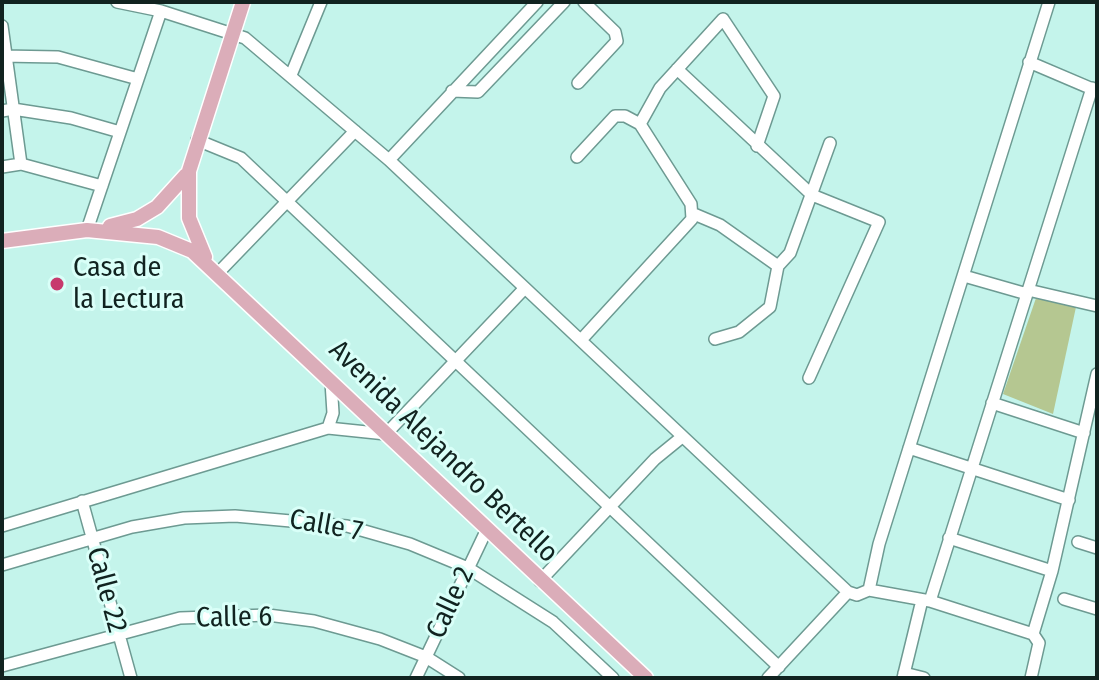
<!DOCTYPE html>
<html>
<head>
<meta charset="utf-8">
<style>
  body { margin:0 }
  #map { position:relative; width:1099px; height:680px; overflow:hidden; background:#c4f4eb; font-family:"Fira Sans Condensed",sans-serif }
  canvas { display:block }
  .frame { position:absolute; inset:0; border:4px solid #112320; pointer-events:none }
</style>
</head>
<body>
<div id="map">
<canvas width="1099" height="680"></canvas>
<div class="frame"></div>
</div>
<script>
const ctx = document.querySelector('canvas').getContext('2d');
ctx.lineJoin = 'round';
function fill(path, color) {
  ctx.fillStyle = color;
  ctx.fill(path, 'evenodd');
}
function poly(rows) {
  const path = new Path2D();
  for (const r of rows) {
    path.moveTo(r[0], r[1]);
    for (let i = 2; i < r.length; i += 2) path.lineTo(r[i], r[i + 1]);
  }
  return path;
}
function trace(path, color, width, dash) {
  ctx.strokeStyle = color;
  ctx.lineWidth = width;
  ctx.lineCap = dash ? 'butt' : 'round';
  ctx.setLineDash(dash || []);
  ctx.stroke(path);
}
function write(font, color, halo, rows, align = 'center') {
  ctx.font = font + ' "Fira Sans Condensed",sans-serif';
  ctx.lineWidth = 6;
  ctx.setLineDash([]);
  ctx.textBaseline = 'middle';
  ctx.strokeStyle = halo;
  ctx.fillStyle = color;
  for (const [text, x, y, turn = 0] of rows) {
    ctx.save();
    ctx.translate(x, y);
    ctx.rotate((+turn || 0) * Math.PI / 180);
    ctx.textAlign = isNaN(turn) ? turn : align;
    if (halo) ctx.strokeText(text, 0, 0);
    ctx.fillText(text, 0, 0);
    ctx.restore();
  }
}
const green = poly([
  [1036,298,1076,307,1053,414,1003,394]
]);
const minor = poly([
  [117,2,161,11,245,38,389,160,848,592,857,595,869,590,930,601,1033,634,1039,643,1031,678],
  [2,26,21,164],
  [2,56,58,57,138,79],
  [1029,62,1097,91],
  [677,69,812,195,879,222,809,378],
  [291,75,321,2],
  [578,83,617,41,615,32,584,2],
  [452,91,478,92,564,2],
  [2,111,13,109,71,118,120,132],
  [197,140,241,158,779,667],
  [577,157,615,116,625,116,640,124],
  [389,160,537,2],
  [2,167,21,164,102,186],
  [694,214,720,225,778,266],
  [87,230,161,11],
  [219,272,355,131],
  [964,276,1027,294],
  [1028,290,1097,306],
  [715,339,739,332,770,307,778,266,790,253,830,143],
  [581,340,692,219,691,204,640,124,660,88,723,19,774,96,757,146],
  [992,403,1084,433],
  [328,428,333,413,331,382],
  [909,448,1069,500],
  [82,501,131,678],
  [2,526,328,428,386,434,524,289],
  [949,538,1052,571],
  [1078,542,1097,548],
  [2,565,132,527,184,518,235,516,347,526,410,544,468,568,553,622,613,678],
  [540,581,655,459,682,437],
  [869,590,879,544,1049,2],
  [1064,599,1097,609],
  [930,601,1092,88],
  [1033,634,1052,571,1097,374],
  [2,666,180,618,268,615,314,621,380,639,426,657,459,678],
  [904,673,924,678],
  [416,678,487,529],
  [768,678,848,592],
  [903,678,922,600]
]);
const major = poly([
  [110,226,137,219,157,207,186,175],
  [2,241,87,230,158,237,192,251,646,678],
  [205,257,189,218,189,171,243,2]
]);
const markers = [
  [57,284,8,"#c73a6d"]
];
const poiNames = [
  ["Casa de",73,268],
  ["la Lectura",73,300]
];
const streetNames = [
  ["Avenida Alejandro Bertello",443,452,44],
  ["Calle 7",326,526,10],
  ["Calle 22",106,590,75],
  ["Calle 2",451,603,-65],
  ["Calle 6",234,618,-1]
];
fill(green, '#b5c791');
trace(minor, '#6d9a92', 14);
trace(major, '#fff', 17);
trace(minor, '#fff', 11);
trace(major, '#dbadb9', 14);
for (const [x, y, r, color] of markers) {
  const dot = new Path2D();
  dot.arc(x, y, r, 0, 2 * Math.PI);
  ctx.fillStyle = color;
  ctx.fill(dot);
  trace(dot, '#d9fff8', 3);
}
write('28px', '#112320', '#d9fff8', poiNames, 'left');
write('28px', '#112320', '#d9fff8', streetNames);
</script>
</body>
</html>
